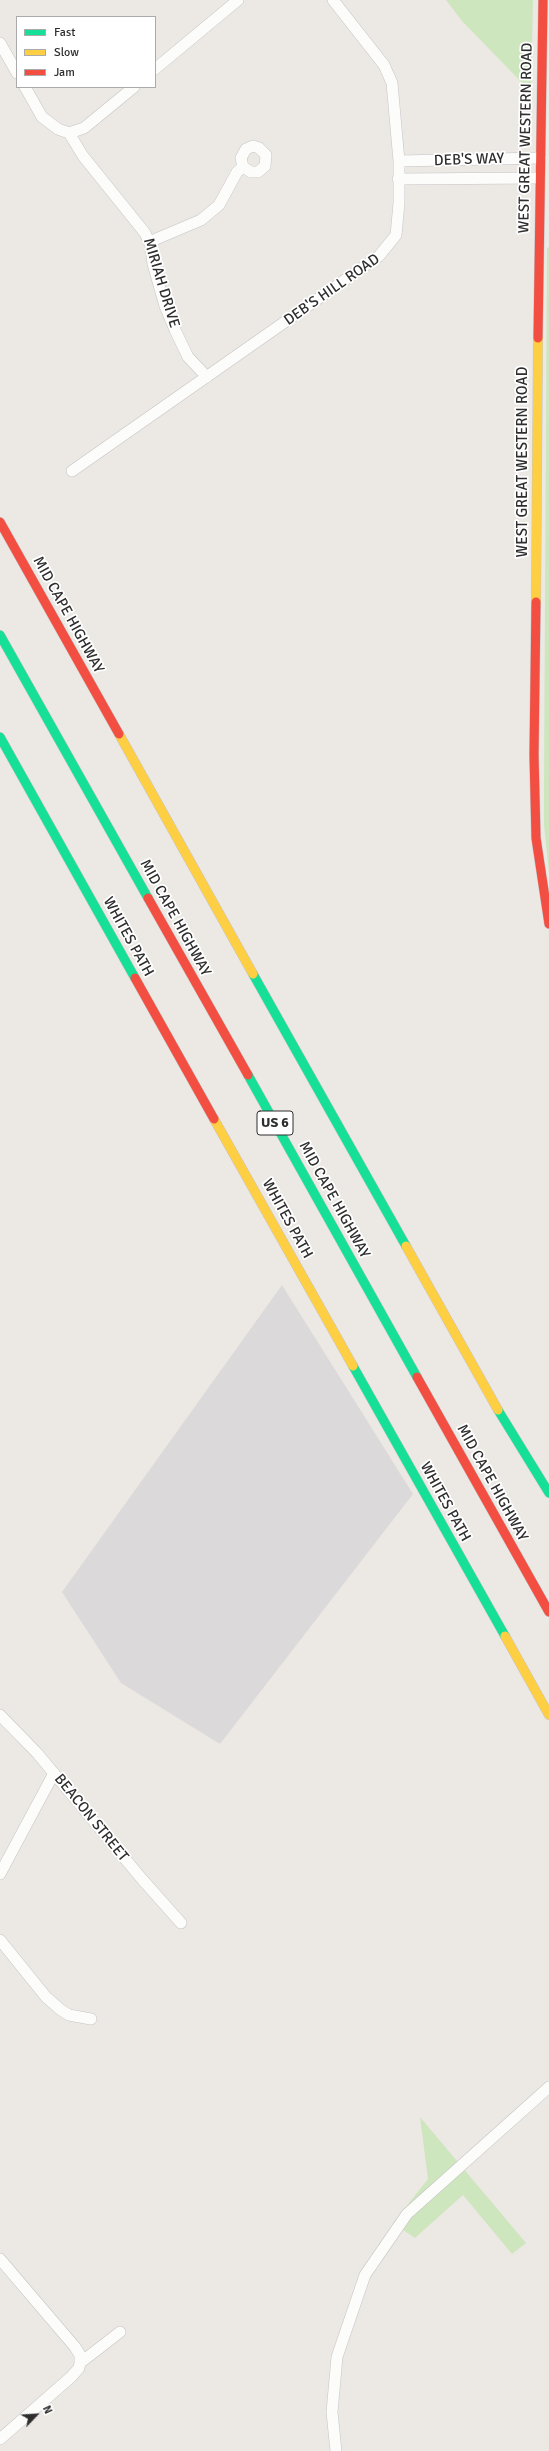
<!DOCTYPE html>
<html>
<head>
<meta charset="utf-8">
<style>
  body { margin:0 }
  #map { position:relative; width:549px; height:2451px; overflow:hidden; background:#ece8e4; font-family:Signika,sans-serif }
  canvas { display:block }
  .legend { position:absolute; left:16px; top:16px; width:140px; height:72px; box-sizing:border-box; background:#fff; border:1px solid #ababab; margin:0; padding:5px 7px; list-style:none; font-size:12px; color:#2e2e2e }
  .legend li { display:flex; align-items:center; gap:8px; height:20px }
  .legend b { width:20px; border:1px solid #ababab }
  .north { position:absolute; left:16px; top:2395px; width:40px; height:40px; -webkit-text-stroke:3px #fff; paint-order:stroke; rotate:65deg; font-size:11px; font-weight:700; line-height:16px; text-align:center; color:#2e2e2e }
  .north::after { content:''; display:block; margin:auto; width:14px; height:18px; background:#2e2e2e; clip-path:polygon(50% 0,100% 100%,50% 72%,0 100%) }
</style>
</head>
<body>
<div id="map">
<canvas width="549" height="2451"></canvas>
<ul class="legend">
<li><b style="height:5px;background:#16e098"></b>Fast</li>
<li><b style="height:5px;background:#ffcf43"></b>Slow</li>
<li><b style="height:5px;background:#f24e42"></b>Jam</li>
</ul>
<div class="north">N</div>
</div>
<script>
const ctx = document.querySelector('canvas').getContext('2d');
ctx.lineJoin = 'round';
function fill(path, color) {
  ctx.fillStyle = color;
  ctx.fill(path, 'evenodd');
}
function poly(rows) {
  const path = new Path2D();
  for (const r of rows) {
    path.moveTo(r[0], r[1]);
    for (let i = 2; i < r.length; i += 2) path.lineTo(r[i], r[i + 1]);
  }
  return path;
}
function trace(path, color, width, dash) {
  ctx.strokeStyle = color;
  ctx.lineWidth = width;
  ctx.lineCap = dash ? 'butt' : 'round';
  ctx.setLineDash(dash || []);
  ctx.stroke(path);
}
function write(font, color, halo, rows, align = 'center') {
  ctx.font = font + ' Signika,sans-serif';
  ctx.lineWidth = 3.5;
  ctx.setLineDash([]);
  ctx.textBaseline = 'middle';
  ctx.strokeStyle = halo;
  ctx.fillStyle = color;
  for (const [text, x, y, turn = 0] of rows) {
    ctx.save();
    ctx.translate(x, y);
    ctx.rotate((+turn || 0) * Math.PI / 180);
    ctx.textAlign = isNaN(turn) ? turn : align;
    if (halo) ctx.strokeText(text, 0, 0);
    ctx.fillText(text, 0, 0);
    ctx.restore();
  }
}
const industrial = poly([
  [282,1285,413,1494,220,1744,121,1683,62,1592]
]);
const green = poly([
  [446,0,533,0,531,92,462,21],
  [549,247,549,873,544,825,544,782,547,248],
  [420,2117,526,2243,512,2254,463,2195,415,2238,393,2223,428,2179]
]);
const street = poly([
  [0,43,17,73],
  [155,69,238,0],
  [25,87,42,117,58,129,69,133,84,128,134,87],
  [69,133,83,156,145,233,151,246,153,264,165,306,175,330,188,357,207,377],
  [399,161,540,158],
  [398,179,539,178],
  [149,242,201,220,219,205,237,172,243,167,241,158,246,149,253,146,259,148,266,155,265,166,258,172,251,172,243,167],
  [72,471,379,256,396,235,399,203,399,161,392,83,384,65,333,0],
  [0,1715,37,1753,141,1878,181,1923],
  [0,1874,54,1773],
  [0,1940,46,1997,61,2010,69,2015,91,2019],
  [0,2259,75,2347,80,2355,80,2363],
  [0,2439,71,2377,79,2368,80,2363,120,2332],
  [336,2451,332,2412,337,2357,365,2275,407,2214,549,2087]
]);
const fast = poly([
  [0,635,148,898],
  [0,737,135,978],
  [253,974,406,1246],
  [248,1075,417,1377],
  [353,1366,505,1636],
  [498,1410,549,1493]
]);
const slow = poly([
  [536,602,538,338],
  [119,734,253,974],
  [214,1119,353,1366],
  [406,1246,498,1410],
  [505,1636,549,1715]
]);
const jam = poly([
  [538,338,543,0],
  [0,522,119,734],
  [536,602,534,755,536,838,549,924],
  [148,898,248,1075],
  [135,978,214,1119],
  [417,1377,549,1612]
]);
const shields = [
  [275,1123,36]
];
const shieldNames = [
  ["US 6",275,1123]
];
const streetNames = [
  ["WEST GREAT WESTERN ROAD",526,138,-89],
  ["DEB'S WAY",469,160,-2],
  ["MIRIAH DRIVE",161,283,73],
  ["DEB'S HILL ROAD",332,290,-35],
  ["WEST GREAT WESTERN ROAD",523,462,-90],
  ["MID CAPE HIGHWAY",68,615,61],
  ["MID CAPE HIGHWAY",175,918,61],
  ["WHITES PATH",128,937,61],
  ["MID CAPE HIGHWAY",334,1200,61],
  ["WHITES PATH",287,1219,61],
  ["MID CAPE HIGHWAY",492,1483,61],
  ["WHITES PATH",445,1502,61],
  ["BEACON STREET",91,1818,51]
];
fill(industrial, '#dcd9db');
fill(green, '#cee6be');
trace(street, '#c5c4c5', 12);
trace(fast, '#c5c4c5', 10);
trace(slow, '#c5c4c5', 10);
trace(jam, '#c5c4c5', 10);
trace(street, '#fcfcfb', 11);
trace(fast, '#16e098', 9);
trace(slow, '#ffcf43', 9);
trace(jam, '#f24e42', 9);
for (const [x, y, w] of shields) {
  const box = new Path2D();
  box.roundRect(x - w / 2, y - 12, w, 24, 3);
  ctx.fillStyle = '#fff';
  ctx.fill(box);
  trace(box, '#2e2e2e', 1);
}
write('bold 14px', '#2e2e2e', null, shieldNames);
write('15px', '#2e2e2e', '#fff', streetNames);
</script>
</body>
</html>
